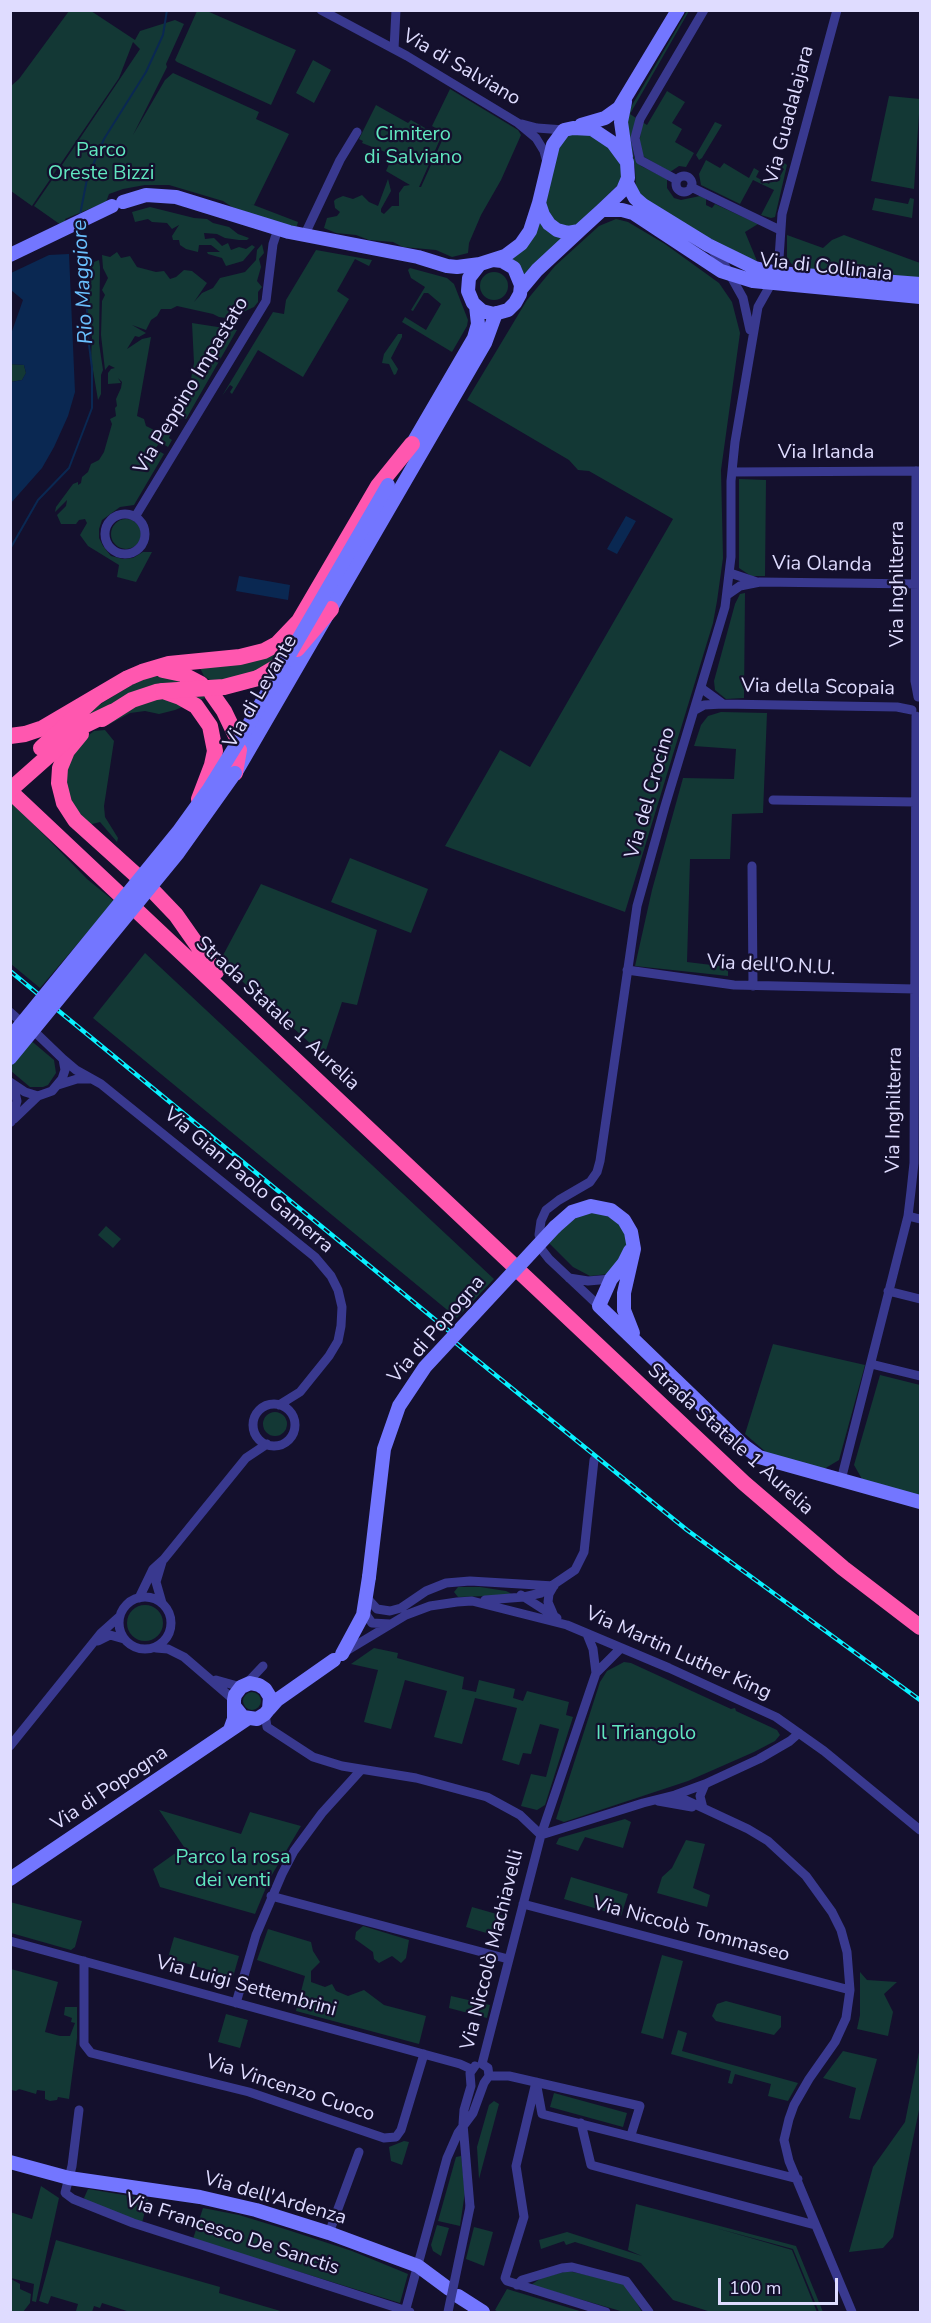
<!DOCTYPE html>
<html>
<head>
<meta charset="utf-8">
<style>
  body { margin:0 }
  #map { position:relative; width:931px; height:2323px; overflow:hidden; background:#14102d; font-family:"Nunito Sans",sans-serif }
  canvas { display:block }
  .frame { position:absolute; inset:0; border:12px solid #dfdcff; pointer-events:none }
  .scale { position:absolute; left:718px; top:2278px; width:120px; height:27px; box-sizing:border-box; border:3px solid #dfdcff; border-top:0; padding-left:8px; font-size:18px; line-height:21px; white-space:nowrap; color:#dfdcff; -webkit-text-stroke:4px #14102d; paint-order:stroke }
</style>
</head>
<body>
<div id="map">
<canvas width="931" height="2323"></canvas>
<div class="frame"></div>
<div class="scale">100 m</div>
</div>
<script>
const ctx = document.querySelector('canvas').getContext('2d');
ctx.lineJoin = 'round';
function fill(path, color) {
  ctx.fillStyle = color;
  ctx.fill(path, 'evenodd');
}
function poly(rows) {
  const path = new Path2D();
  for (const r of rows) {
    if (r.length === 3) {
      path.moveTo(r[0] + r[2], r[1]);
      path.arc(r[0], r[1], r[2], 0, 2 * Math.PI);
      continue;
    }
    path.moveTo(r[0], r[1]);
    for (let i = 2; i < r.length; i += 2) path.lineTo(r[i], r[i + 1]);
  }
  return path;
}
function trace(path, color, width, dash) {
  ctx.strokeStyle = color;
  ctx.lineWidth = width;
  ctx.lineCap = dash ? 'butt' : 'round';
  ctx.setLineDash(dash || []);
  ctx.stroke(path);
}
function write(font, color, halo, rows, align = 'center') {
  ctx.font = font + ' "Nunito Sans",sans-serif';
  ctx.lineWidth = 4.5;
  ctx.setLineDash([]);
  ctx.textBaseline = 'middle';
  ctx.strokeStyle = halo;
  ctx.fillStyle = color;
  for (const [text, x, y, turn = 0] of rows) {
    ctx.save();
    ctx.translate(x, y);
    ctx.rotate((+turn || 0) * Math.PI / 180);
    ctx.textAlign = isNaN(turn) ? turn : align;
    if (halo) ctx.strokeText(text, 0, 0);
    ctx.fillText(text, 0, 0);
    ctx.restore();
  }
}
const green = poly([
  [69,11,91,11,135,40,140,31,175,20,184,24,166,64,167,67,133,135,165,80,173,73,259,112,256,119,289,134,254,205,251,204,298,222,296,229,232,207,223,201,169,185,145,185,123,189,109,194,106,202,65,219,66,223,61,225,34,206,56,174,60,177,66,169,62,165,140,49,133,42,119,78,32,206,11,191,11,86,19,79],
  [197,11,207,11,296,50,271,105,177,62,175,60],
  [687,11,689,11,630,114,636,118,632,141,634,157,641,166,667,179,667,188,674,198,681,200,700,196,706,199,706,205,712,208,715,204,758,224,745,232,757,261,736,255,642,198,636,190,635,168,628,127,628,112],
  [313,60,331,70,314,103,296,93],
  [450,89,518,130,521,135,501,180,481,215,469,243,468,253,452,257,436,250,403,247,393,242,369,240,356,235,336,233,324,228,327,218,337,216,340,212,335,208,334,201,336,199,343,196,353,199,362,195,369,202,378,206,388,179,391,191,381,209,381,212,384,214,392,206,399,206,399,193,404,186,410,185,386,171,393,155,362,143,363,141,359,139,376,105,408,123,411,120,441,137,419,187,421,187,445,134,432,126],
  [667,91,685,102,672,123,682,129,675,142,694,153,686,167,679,166,670,172,641,155,639,146,642,122,647,125],
  [889,96,920,99,914,189,871,181],
  [715,122,722,125,702,158,699,160,696,155],
  [586,133,607,144,621,163,621,182,575,227,564,228,551,219,545,203,559,146,569,134],
  [706,160,720,168,724,163,749,178,754,168,759,171,756,177,769,184,771,179,777,182,784,169,779,166,782,161,787,165,775,217,771,218,761,215,774,190,753,180,740,204,701,185,699,174],
  [875,198,908,204,910,198,914,199,912,218,872,210],
  [150,207,194,218,207,219,213,223,229,227,238,234,249,238,247,240,239,240,225,238,217,234,204,233,205,239,214,238,222,246,228,243,231,250,239,247,246,249,252,245,255,247,243,261,226,266,222,258,208,254,207,252,220,252,211,245,199,245,198,252,186,249,180,245,179,240,173,240,172,236,179,225,172,229,167,223,152,222,148,219,135,222,132,212],
  [540,218,567,237,524,276,520,266,511,258],
  [616,219,628,222,665,244,719,283,732,302,740,333,721,470,723,558,717,601,713,623,625,912,445,846,500,750,530,767,673,519,589,471,578,470,569,460,467,400,527,300,555,266,599,226],
  [787,235,823,248,832,240,844,235,920,263,920,279,794,267,787,258],
  [262,244,264,253,259,259,261,267,257,281,262,287,258,292,258,302,254,307,241,313,240,320,233,320,230,314,226,318,219,317,213,314,177,306,171,309,161,309,157,316,151,320,146,330,132,325,146,333,139,337,135,336,127,349,142,339,151,337,137,416,144,419,146,426,154,430,171,432,169,438,172,440,168,447,160,442,155,449,164,454,134,505,120,507,102,520,99,529,99,538,103,546,111,556,123,559,133,558,143,552,152,552,136,582,117,577,119,565,88,546,80,535,87,523,85,519,79,520,76,524,61,524,57,515,66,506,67,500,55,512,56,507,73,484,78,482,78,485,81,483,82,477,88,472,91,464,99,460,104,452,112,424,110,419,116,416,115,408,117,406,116,399,121,388,122,382,118,378,121,383,108,384,108,373,111,369,115,368,109,365,105,370,101,335,102,301,105,295,102,290,108,278,103,268,102,255,110,257,117,252,121,258,130,256,137,267,156,272,164,271,170,279,176,277,184,270,192,271,207,283,194,302,202,293,213,288,220,278,245,272,256,260,257,250],
  [316,250,372,260,369,266,355,259,337,291,349,299,303,377,258,350,232,394,230,392,233,387,230,385,222,396,273,312,284,314,286,300],
  [88,257,94,262,99,260,100,267,99,343,103,370,101,375,101,394,98,400,91,358,92,337,88,325],
  [410,268,447,278,454,284,468,320,467,326,452,352,402,322,405,317,426,330,441,304,428,293,424,293,413,311,411,310,425,287,411,278,408,270],
  [494,286,14],
  [192,323,237,330,186,419,177,418,190,384,194,363],
  [398,334,402,334,402,337,391,358,398,369,396,374,394,375,389,364,382,363,384,354],
  [10,364,24,365,26,373,22,380,11,382],
  [739,479,766,480,765,576,751,576,739,568],
  [126,534,15],
  [745,593,744,698,726,699,715,690,714,681,735,604,740,594],
  [290,641,280,659,262,671,214,683,204,676,200,668],
  [169,674,207,697,175,710,159,714,145,711,130,713,108,725,84,714,135,683,153,676],
  [721,712,767,713,763,813,732,814,730,859,690,859,687,962,728,967,728,976,635,966,652,890,683,778,734,779,736,749,694,746,701,725,708,716],
  [105,730,114,741,104,806,105,817,118,838,117,842,100,822,88,825,74,810,63,777,77,744,94,731],
  [10,800,87,879,114,901,40,988,11,964],
  [350,858,428,889,411,933,331,902],
  [261,884,377,930,357,1005,342,1002,324,1056,220,961],
  [145,953,494,1279,457,1318,93,1018],
  [10,1023,54,1060,56,1073,48,1085,43,1087,30,1087,11,1071],
  [599,1212,614,1217,627,1234,627,1253,608,1274,590,1276,573,1267,549,1243,559,1230,576,1218,585,1214],
  [106,1226,121,1239,113,1248,98,1235],
  [773,1344,865,1365,839,1460,824,1469,767,1453,745,1434],
  [880,1375,920,1385,919,1496,862,1479,854,1465],
  [275,1424,12],
  [458,1587,480,1587,506,1591,514,1595,458,1597,454,1592],
  [145,1623,18],
  [374,1648,398,1653,397,1658,464,1677,462,1689,476,1692,479,1680,515,1689,513,1698,523,1701,527,1691,569,1702,566,1715,573,1717,545,1805,537,1810,521,1806,531,1774,546,1777,559,1729,540,1724,531,1754,523,1753,519,1765,502,1760,517,1708,475,1698,462,1744,434,1737,447,1691,405,1680,391,1729,364,1722,378,1670,351,1664],
  [624,1662,631,1663,731,1709,735,1708,736,1711,777,1730,780,1735,775,1741,754,1752,688,1781,564,1822,556,1819,600,1682,607,1671],
  [252,1701,9],
  [159,1810,241,1834,250,1812,301,1826,270,1878,255,1914,160,1887,153,1869,184,1847],
  [625,1819,631,1822,623,1848,585,1837,578,1851,556,1844,559,1838],
  [686,1840,705,1844,693,1888,710,1895,707,1907,657,1893,662,1877,672,1868],
  [571,1877,628,1894,621,1916,564,1899],
  [10,1902,82,1921,75,1947,71,1950,11,1933],
  [472,1907,507,1917,500,1937,466,1927],
  [363,1926,409,1940,406,1958,401,1963,392,1956,379,1963,374,1959,373,1952,355,1939,356,1932],
  [268,1929,311,1942,313,1951,320,1962,311,1971,311,1982,325,1987,332,1984,336,1991,348,1996,364,1990,384,2005,426,2016,419,2044,296,2011,305,1976,257,1960],
  [174,1937,239,1956,233,1977,168,1958],
  [662,1955,683,1961,663,2039,641,2033],
  [11,1969,58,1982,45,2032,60,2036,70,2036,75,2023,71,2022,72,2018,64,2015,65,2007,77,2007,77,2038,69,2099,58,2097,57,2100,50,2101,45,2099,45,2091,37,2090,36,2094,19,2089,16,2091,11,2090],
  [860,1972,867,1980,897,1982,884,1994,893,2012,888,2036,857,2029,860,2015],
  [451,1996,490,2005,487,2018,449,2008],
  [726,2001,781,2016,781,2027,774,2035,716,2021,712,2016,717,2004],
  [226,2014,248,2020,240,2048,218,2042],
  [678,2030,687,2033,682,2051,798,2083,788,2101,768,2096,771,2084,735,2074,732,2084,728,2083,731,2071,671,2054],
  [920,2047,920,2105,893,2237,883,2248,849,2252,873,2167,905,2122],
  [843,2051,877,2059,860,2120,849,2118,856,2088,823,2078],
  [554,2093,627,2113,623,2127,550,2107],
  [494,2101,499,2104,479,2179,477,2147,489,2105],
  [404,2141,409,2142,402,2165,391,2161,389,2147],
  [461,2156,465,2192,460,2226,438,2221,456,2157],
  [41,2186,59,2198,36,2302,32,2301,34,2284,11,2278,10,2212,32,2219],
  [88,2189,148,2199,142,2223,87,2202,84,2198],
  [636,2204,796,2246,823,2312,819,2312,793,2249,716,2228,792,2250,817,2312,711,2312,673,2300,641,2263,575,2242,566,2245,564,2241,541,2249,539,2240,567,2232,642,2256,628,2250],
  [203,2208,239,2215,288,2230,352,2251,408,2274,400,2303,193,2239],
  [437,2225,449,2228,441,2256,433,2251,431,2245],
  [474,2227,493,2232,484,2266,466,2259],
  [56,2240,220,2287,219,2293,284,2312,160,2312,154,2311,153,2312,130,2312,102,2303,100,2308,94,2306,92,2312,82,2312,76,2311,78,2304,51,2296,48,2304,39,2301],
  [568,2271,625,2283,642,2312,624,2312,531,2285,541,2278],
  [11,2279,20,2284,20,2289,31,2294,30,2303,23,2312,11,2312],
  [507,2289,583,2312,498,2312,495,2310]
]);
const water = poly([
  [69,254,75,392,68,416,54,447,42,468,11,503,11,382,22,380,26,373,24,365,11,364,11,334,23,300,11,290,11,273,49,255],
  [626,516,636,521,617,554,607,549],
  [239,576,290,585,288,600,236,591]
]);
const stream = poly([
  [80,215,87,179,104,139,146,72,163,35,167,10],
  [10,549,38,500,69,468,92,408,92,368,87,329,87,281,79,227]
]);
const street = poly([
  [321,10,407,56,518,123,536,138,544,151,547,162],
  [394,49,396,10],
  [522,124,537,128,564,130],
  [684,184,8],
  [677,180,640,160,635,138,640,119,704,10],
  [691,187,780,230],
  [305,234,340,160,357,132],
  [711,249,724,264,743,298,750,330],
  [778,273,782,214,837,10],
  [916,471,915,681,918,697],
  [732,472,920,471],
  [125,534,20],
  [135,517,266,301,273,244,278,229],
  [730,573,757,582],
  [727,595,740,586,760,582,920,584],
  [701,688,723,704],
  [695,710,704,705,723,704,897,707,912,710],
  [773,800,916,802],
  [752,866,753,986],
  [627,970,734,985,915,989],
  [10,1012,19,1020],
  [63,1059,76,1070,101,1084,122,1101,315,1257,331,1276,338,1290,342,1307,341,1326,338,1341,329,1356,300,1392,279,1405],
  [10,1082,25,1092,38,1096,52,1091,62,1079,65,1070,63,1059,37,1034],
  [58,1085,77,1079,92,1079],
  [14,1119,38,1096],
  [11,1122,17,1101,13,1084],
  [908,1216,920,1219],
  [539,1235,541,1221,546,1210,559,1200,590,1182,597,1172,600,1161,637,906,665,806,725,607,731,557,731,481,735,442,758,307,771,284],
  [542,1250,549,1259,599,1306],
  [569,1278,588,1281,611,1279],
  [888,1291,920,1299],
  [871,1364,920,1376],
  [274,1425,21],
  [841,1480,908,1216,911,1191,914,1163,916,716],
  [553,1587,549,1594,548,1602,554,1616],
  [521,1595,557,1618],
  [145,1623,26],
  [139,1598,153,1569,164,1559,246,1458,267,1444],
  [367,1598,377,1609,390,1611,401,1608,426,1591,446,1583,470,1581,554,1586],
  [485,1600,524,1597,541,1593,575,1570,584,1552,594,1460],
  [162,1603,156,1582,162,1562],
  [364,1612,372,1623,390,1624],
  [98,1641,110,1635,124,1639],
  [156,1648,168,1649,184,1657,234,1700],
  [343,1653,406,1615,430,1606,457,1602,472,1601,567,1625,669,1668,776,1717,824,1751,920,1830],
  [596,1673,621,1648],
  [216,1680,241,1687],
  [246,1684,263,1666],
  [265,1714,267,1727,313,1757,342,1766,416,1778,487,1797,520,1815,541,1835],
  [10,1746,101,1633,120,1616],
  [675,1795,748,1829,768,1841,806,1876,832,1912,841,1930,847,1952,850,1990,846,2018,835,2042,809,2079,794,2105,789,2119,784,2140,789,2161,852,2312],
  [658,1801,692,1807],
  [703,1808,700,1796,705,1784],
  [541,1835,643,1803,675,1795,705,1784,759,1759,790,1741,799,1733],
  [271,1896,508,1959],
  [523,1904,850,1990],
  [10,1941,460,2064,471,2069],
  [84,1961,84,2044,91,2053,249,2092,384,2138,396,2137,401,2130,424,2054],
  [236,2003,256,1935,282,1874,294,1851,322,1813,361,1770],
  [482,2064,541,1835,596,1673,593,1649,587,1634],
  [489,2076,509,2076,640,2106,631,2135],
  [536,2082,516,2166,524,2217,505,2278,507,2281,606,2312],
  [537,2087,542,2114,798,2179],
  [79,2110,72,2166,65,2193,73,2199,133,2223,410,2312],
  [581,2123,591,2165,815,2225],
  [470,2207,463,2124,464,2110,471,2086,470,2073,475,2066],
  [329,2233,359,2152],
  [517,2285,522,2280,562,2268,572,2267,626,2281,649,2312],
  [405,2312,447,2158,458,2133,473,2113,484,2083,489,2076,488,2068,482,2064]
]);
const secondary = poly([
  [625,102,621,122,626,157],
  [581,125,605,118,619,108,678,10],
  [573,128,592,129,613,143,627,162,628,178,623,190,602,210,579,231,568,233,557,230,549,224,543,215,539,203,553,145,564,130,573,128],
  [627,183,635,198,643,205,708,245,755,268,778,273,920,284],
  [123,202,146,195,176,197,289,232,418,257,447,266,457,267,480,264],
  [602,210,622,210,633,213,721,271,753,281,920,297],
  [10,255,112,206],
  [493,260,502,261,514,268,521,285,520,294,515,303,508,310,494,314,482,311,473,303,468,291,469,278,480,264,505,256,521,244,530,231,539,203],
  [521,289,537,270,579,231],
  [407,453,474,338,478,324,476,306],
  [236,772,485,343,496,313],
  [555,1227,572,1212,591,1206,611,1210,624,1220,631,1232,634,1249,624,1293,624,1310,633,1333],
  [599,1306,744,1446,759,1457,920,1502],
  [599,1306,611,1279,624,1263,630,1251],
  [342,1654,363,1615,369,1577],
  [269,1709,277,1700,334,1660],
  [230,1730,234,1719,234,1700,235,1695,241,1687,250,1683,259,1685,265,1689,270,1697,269,1709,265,1714,257,1719,243,1717,235,1707],
  [10,1879,247,1719],
  [10,2162,69,2178,200,2197,256,2210,329,2233,418,2266,449,2289],
  [458,2296,483,2312]
]);
const highway = poly([
  [297,649,331,609],
  [163,670,182,674,201,684],
  [258,678,275,668],
  [212,694,224,711,236,736],
  [102,719,132,700,156,692,163,691,180,697,196,706,210,726,215,751,212,765,199,799],
  [81,734,67,751,60,768,59,783,64,803,75,820,136,875],
  [10,736,25,734,43,728,128,678,142,672,169,664,240,657,264,651,277,644,299,621,378,486,412,444],
  [235,773,239,750],
  [14,795,512,1264],
  [154,892,176,915,216,972],
  [521,1273,744,1483,843,1568,920,1627]
]);
const rail = poly([
  [10,971,449,1331],
  [456,1343,687,1530,920,1700]
]);
const streetBridge = poly([
  [448,2312,470,2207]
]);
const secondaryBridge = poly([
  [10,1038,178,832,209,789,245,731,388,485],
  [10,1058,178,853,235,773],
  [369,1577,384,1449,399,1406,425,1367,555,1227]
]);
const highwayBridge = poly([
  [163,691,224,687,258,678],
  [41,748,95,698],
  [10,790,81,727,112,712]
]);
const streetNames = [
  ["Via di Salviano",461,68,30],
  ["Via Guadalajara",790,115,-75],
  ["Via di Collinaia",826,268,6],
  ["Via Peppino Impastato",192,386,-59],
  ["Via Irlanda",826,453],
  ["Via Olanda",822,565,1],
  ["Via Inghilterra",898,584,-90],
  ["Via della Scopaia",818,688,1],
  ["Via di Levante",261,692,-60],
  ["Via del Crocino",651,793,-74],
  ["Via dell'O.N.U.",771,966,3],
  ["Strada Statale 1 Aurelia",277,1014,43],
  ["Via Inghilterra",895,1110,-89],
  ["Via Gian Paolo Gamerra",248,1181,40],
  ["Via di Popogna",437,1330,-49],
  ["Strada Statale 1 Aurelia",730,1440,42],
  ["Via Martin Luther King",678,1654,24],
  ["Via di Popogna",110,1789,-34],
  ["Via Niccolò Tommaseo",691,1930,15],
  ["Via Niccolò Machiavelli",493,1950,-76],
  ["Via Luigi Settembrini",246,1987,15],
  ["Via Vincenzo Cuoco",290,2089,18],
  ["Via dell'Ardenza",275,2199,16],
  ["Via Francesco De Sanctis",232,2235,18]
];
const parkNames = [
  ["Cimitero",413,135],
  ["di Salviano",413,158],
  ["Parco",101,151],
  ["Oreste Bizzi",101,174],
  ["Il Triangolo",646,1734],
  ["Parco la rosa",233,1858],
  ["dei venti",233,1881]
];
const waterNames = [
  ["Rio Maggiore",84,282,-93]
];
fill(green, '#133835');
fill(water, '#0a2852');
trace(stream, '#0a2852', 2);
trace(street, '#39398f', 9);
trace(secondary, '#7376ff', 14);
trace(highway, '#ff57af', 16);
trace(rail, '#08f1ff', 4.5);
trace(rail, '#14102d', 2, [7]);
trace(streetBridge, '#39398f', 9);
trace(secondaryBridge, '#7376ff', 14);
trace(highwayBridge, '#ff57af', 16);
write('20px', '#dfdcff', '#14102d', streetNames);
write('20px', '#60e7bf', '#14102d', parkNames);
write('italic 21px', '#6ac1ff', '#14102d', waterNames);
</script>
</body>
</html>
